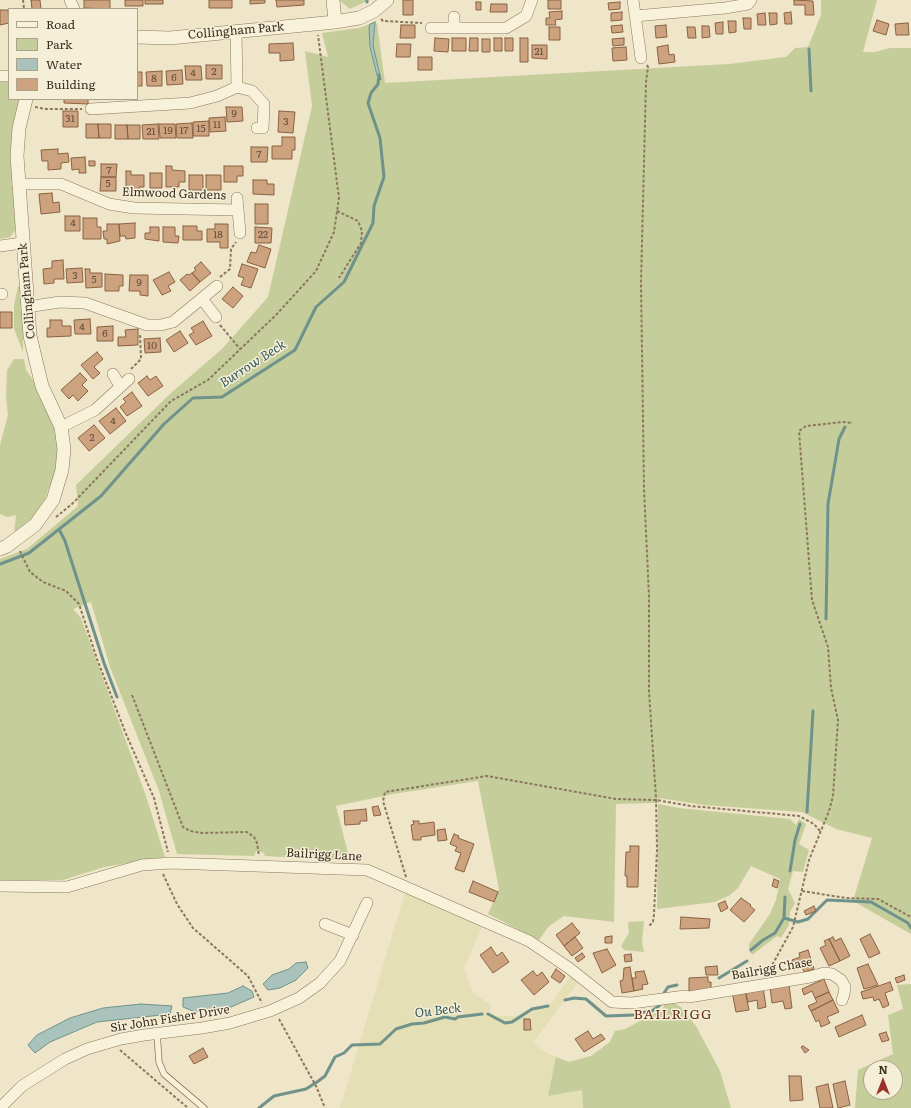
<!DOCTYPE html>
<html>
<head>
<meta charset="utf-8">
<style>
  body { margin:0 }
  #map { position:relative; width:911px; height:1108px; overflow:hidden; background:#efe5c8; font-family:Literata,serif }
  canvas { display:block }
  .legend { position:absolute; left:8px; top:8px; width:130px; height:92px; box-sizing:border-box; background:#f6efd8; border:1px solid #aba28e; margin:0; padding:5px 7px; list-style:none; font-size:12px; color:#3b2f20 }
  .legend li { display:flex; align-items:center; gap:8px; height:20px }
  .legend b { width:20px; border:1px solid #aba28e }
  .north { position:absolute; left:863px; top:1060px; width:40px; height:40px; box-sizing:border-box; background:#f6efd8; border:1px solid #aba28e; border-radius:50%; rotate:0deg; font-size:11px; font-weight:700; line-height:16px; text-align:center; color:#3b2f20 }
  .north::after { content:''; display:block; margin:auto; width:14px; height:18px; background:#9a312c; clip-path:polygon(50% 0,100% 100%,50% 72%,0 100%) }
</style>
</head>
<body>
<div id="map">
<canvas width="911" height="1108"></canvas>
<ul class="legend">
<li><b style="height:5px;background:#f9f2db"></b>Road</li>
<li><b style="height:11px;background:#c5cd9b"></b>Park</li>
<li><b style="height:11px;background:#a9c3bc"></b>Water</li>
<li><b style="height:11px;background:#cda27e"></b>Building</li>
</ul>
<div class="north">N</div>
</div>
<script>
const ctx = document.querySelector('canvas').getContext('2d');
ctx.lineJoin = 'round';
function fill(path, color) {
  ctx.fillStyle = color;
  ctx.fill(path, 'evenodd');
}
function poly(rows) {
  const path = new Path2D();
  for (const r of rows) {
    path.moveTo(r[0], r[1]);
    for (let i = 2; i < r.length; i += 2) path.lineTo(r[i], r[i + 1]);
  }
  return path;
}
function trace(path, color, width, dash) {
  ctx.strokeStyle = color;
  ctx.lineWidth = width;
  ctx.lineCap = dash ? 'butt' : 'round';
  ctx.setLineDash(dash || []);
  ctx.stroke(path);
}
function write(font, color, halo, rows, align = 'center') {
  ctx.font = font + ' Literata,serif';
  ctx.lineWidth = 3;
  ctx.setLineDash([]);
  ctx.textBaseline = 'middle';
  ctx.strokeStyle = halo;
  ctx.fillStyle = color;
  for (const [text, x, y, turn = 0] of rows) {
    ctx.save();
    ctx.translate(x, y);
    ctx.rotate((+turn || 0) * Math.PI / 180);
    ctx.textAlign = isNaN(turn) ? turn : align;
    if (halo) ctx.strokeText(text, 0, 0);
    ctx.fillText(text, 0, 0);
    ctx.restore();
  }
}
const farmland = poly([
  [405,893,483,925,464,968,472,992,492,1006,489,1012,496,1016,516,1016,533,1007,551,1004,571,976,578,982,533,1043,543,1051,556,1057,548,1096,582,1090,583,1108,340,1108]
]);
const green = poly([
  [339,0,369,0,350,9],
  [821,0,877,0,863,52,875,52,890,48,911,48,911,934,853,901,872,838,836,829,802,812,704,805,659,798,658,804,679,808,790,819,796,825,799,819,806,824,799,844,809,850,803,872,793,871,788,889,795,903,790,912,789,925,781,938,777,936,752,955,749,950,749,944,770,914,776,900,780,879,751,866,738,888,730,895,715,902,657,909,658,804,656,803,616,804,614,922,564,916,549,926,539,940,488,914,499,889,478,781,393,794,336,806,350,861,265,856,263,852,256,851,254,856,177,854,159,791,110,667,91,602,73,609,81,618,146,796,165,857,104,867,63,880,0,880,0,559,27,549,78,506,76,485,171,393,222,349,268,297,312,106,305,51,328,57,322,33,359,28,370,24,370,47,377,75,381,79,373,45,375,22,377,24,385,83,729,64,786,57,795,48,808,47,821,15],
  [9,79,9,99,19,99,16,114,16,225,14,232,10,237,0,239,0,81],
  [18,287,21,287,23,307,23,352,14,329,14,305],
  [14,359,24,359,26,370,36,384,55,428,58,447,56,469,45,499,31,519,14,533,16,515,7,517,0,514,0,445,8,415,6,396,7,370],
  [644,921,642,942,644,952,624,950,621,946,629,933,628,922],
  [911,984,911,1108,855,1108,858,1070,893,1054,888,1015,903,1009,897,985],
  [871,1068,895,1068,895,1092,871,1092],
  [672,1002,681,1007,696,1026,720,1071,731,1108,583,1108,582,1090,548,1096,556,1057,569,1062,591,1056,610,1042,615,1031,625,1029,663,1009,664,1004]
]);
const water = poly([
  [375,22,373,45,381,80,377,75,370,47,369,28,370,24,375,22],
  [306,962,308,968,296,980,280,988,268,990,263,984,272,975,289,969,296,963,306,962],
  [243,986,252,991,254,997,231,1007,195,1012,183,1007,183,998,228,993,243,986],
  [141,1004,172,1006,170,1014,97,1022,50,1042,35,1053,28,1045,37,1035,70,1018,103,1008,141,1004]
]);
const stream = poly([
  [367,2,367,0],
  [809,49,811,91],
  [59,529,65,541,104,663,117,697],
  [0,564,29,553,101,496,164,424,193,398,222,397,295,350,316,307,344,282,373,223,374,206,384,177,380,138,368,103,371,93,378,84,379,75],
  [826,619,828,504,839,439,845,427],
  [807,812,813,711],
  [790,871,795,840,800,824],
  [784,918,785,897],
  [751,950,763,940,775,933,784,918,798,922,808,919,827,900,871,902,908,923,911,928],
  [719,978,747,961],
  [664,993,668,987,677,985],
  [565,1000,574,998,586,999,606,1016,634,1015],
  [639,1013,652,1011,660,1005],
  [488,1014,505,1023,512,1022,532,1009,548,1006],
  [259,1108,274,1096,306,1089,317,1082,325,1076,335,1057,344,1053,352,1045,380,1044,396,1029,412,1024,424,1023,445,1017,455,1019,458,1017,482,1014]
]);
const building = poly([
  [31,0,40,0,41,9,32,9,31,0],
  [84,0,110,0,110,9,84,8,84,0],
  [125,0,143,0,143,6,125,6,125,0],
  [145,0,163,0,163,4,145,4,145,0],
  [209,0,232,0,232,8,209,8,209,0],
  [250,0,265,0,265,3,250,4,250,0],
  [276,0,304,0,304,5,277,7,276,0],
  [403,0,413,0,413,15,403,15,403,0],
  [548,0,561,0,561,9,548,9,548,0],
  [794,0,813,1,814,15,805,15,805,5,794,5,794,0],
  [476,2,481,2,481,10,476,10,476,2],
  [620,2,620,9,609,10,608,3,620,2],
  [491,4,507,4,507,12,490,12,491,4],
  [0,10,8,10,9,23,0,25,0,10],
  [562,11,562,19,555,20,556,25,546,25,546,18,550,18,549,12,562,11],
  [622,12,622,20,611,21,611,13,622,12],
  [791,12,792,24,785,24,784,13,791,12],
  [765,13,766,25,758,25,757,14,765,13],
  [769,13,777,13,777,24,770,25,769,13],
  [743,18,751,18,751,29,744,29,743,18],
  [877,20,889,24,886,35,873,31,877,20],
  [728,21,736,21,736,32,729,33,728,21],
  [723,22,723,34,716,34,715,23,723,22],
  [908,23,909,35,896,35,895,24,908,23],
  [401,25,415,25,415,38,400,38,401,25],
  [622,25,623,32,612,33,611,26,622,25],
  [666,25,667,37,656,38,655,26,666,25],
  [702,26,709,26,710,37,702,38,702,26],
  [549,27,560,27,560,40,549,40,549,27],
  [687,27,695,27,696,38,688,38,687,27],
  [435,38,449,39,448,52,434,51,435,38],
  [452,38,466,38,466,51,452,51,452,38],
  [470,38,478,38,478,51,469,51,470,38],
  [494,38,502,38,502,51,494,51,494,38],
  [505,38,513,38,513,51,505,51,505,38],
  [520,38,528,38,528,62,520,62,520,38],
  [624,38,624,45,613,46,612,39,624,38],
  [482,39,490,39,490,52,482,52,482,39],
  [293,43,294,60,280,61,280,53,269,53,269,44,293,43],
  [397,44,411,44,410,57,396,57,397,44],
  [532,45,547,45,547,59,532,58,532,45],
  [668,45,669,55,674,54,675,62,659,64,657,47,668,45],
  [626,47,627,60,613,61,612,48,626,47],
  [418,57,432,57,432,70,418,70,418,57],
  [206,65,222,65,222,79,206,79,206,65],
  [185,66,201,66,202,80,186,80,185,66],
  [182,70,183,84,167,85,166,71,182,70],
  [162,71,162,86,147,86,146,72,162,71],
  [137,72,142,72,142,86,137,86,137,72],
  [64,99,88,99,88,104,64,103,64,99],
  [226,107,242,107,243,121,227,122,226,107],
  [63,111,78,111,78,127,63,127,63,111],
  [279,111,295,112,293,133,278,132,279,111],
  [225,117,226,131,210,132,209,118,225,117],
  [209,121,209,136,193,136,193,122,209,121],
  [192,123,193,138,177,138,176,124,192,123],
  [86,124,98,124,99,138,86,138,86,124],
  [98,124,111,124,111,138,99,138,98,124],
  [158,124,159,139,143,139,142,125,158,124],
  [159,124,175,124,176,138,160,138,159,124],
  [115,125,127,125,128,139,115,139,115,125],
  [127,125,140,125,140,139,128,139,127,125],
  [282,137,295,137,295,150,292,150,292,159,272,159,272,146,282,146,282,137],
  [251,147,268,147,267,162,251,162,251,147],
  [58,149,58,154,68,153,69,162,61,163,61,169,48,170,48,161,42,161,41,150,58,149],
  [85,157,86,173,79,173,79,169,72,170,71,158,85,157],
  [89,161,95,161,95,166,89,166,89,161],
  [101,164,117,164,116,177,101,177,101,164],
  [166,166,172,166,172,170,185,171,185,182,179,182,179,187,166,187,166,166],
  [224,166,243,166,243,176,237,176,237,182,224,182,224,166],
  [126,171,131,171,131,175,144,175,144,187,139,187,139,192,126,192,126,171],
  [150,173,162,173,162,188,150,188,150,173],
  [189,175,203,175,203,190,189,190,189,175],
  [206,175,221,175,221,190,206,190,206,175],
  [101,177,116,177,116,191,100,191,101,177],
  [253,180,267,180,267,184,274,184,274,195,253,194,253,180],
  [52,193,53,203,59,202,60,212,41,214,39,194,52,193],
  [255,204,268,204,268,224,255,224,255,204],
  [65,216,80,216,80,231,65,231,65,216],
  [83,218,97,218,97,227,101,227,101,239,83,239,83,218],
  [135,223,135,238,126,239,125,236,120,236,119,224,135,223],
  [107,224,119,224,120,241,107,244,107,239,104,239,103,231,107,231,107,224],
  [215,224,228,224,228,248,220,248,220,242,207,242,207,229,215,229,215,224],
  [183,226,197,226,197,231,202,231,202,240,183,240,183,226],
  [150,227,159,227,159,241,145,239,145,233,150,233,150,227],
  [163,227,175,227,175,236,179,236,178,243,163,242,163,227],
  [255,227,272,228,271,243,255,243,255,227],
  [259,245,271,249,265,268,247,262,251,252,256,253,259,245],
  [63,260,64,279,54,279,54,283,44,284,43,269,52,268,52,261,63,260],
  [201,262,211,273,200,282,192,273,196,270,194,268,201,262],
  [242,264,258,269,251,288,241,285,244,278,238,276,242,264],
  [82,268,83,282,67,283,66,269,82,268],
  [85,269,90,269,90,273,102,273,102,287,86,288,85,269],
  [169,272,175,282,168,286,171,291,162,295,153,280,169,272],
  [192,273,200,282,190,291,180,280,187,274,189,275,192,273],
  [105,274,123,275,123,286,119,286,119,291,105,291,105,274],
  [130,275,148,275,148,296,140,295,140,291,129,291,130,275],
  [233,287,243,296,233,308,222,299,233,287],
  [0,312,12,312,12,328,0,328,0,312],
  [90,319,91,334,75,334,74,320,90,319],
  [50,320,62,320,62,326,71,326,71,336,47,337,47,328,50,328,50,320],
  [203,321,212,336,196,345,189,335,194,332,191,328,203,321],
  [113,326,113,341,97,341,97,327,113,326],
  [138,329,138,345,118,346,118,337,126,337,125,330,138,329],
  [180,331,188,343,174,352,166,340,180,331],
  [160,338,161,352,145,353,144,339,160,338],
  [97,352,103,359,94,367,100,373,93,379,81,365,97,352],
  [80,373,87,380,82,385,88,391,78,401,73,395,69,399,61,390,80,373],
  [147,376,150,380,156,376,163,386,148,396,138,383,147,376],
  [132,392,142,406,127,416,120,407,126,402,123,399,132,392],
  [116,408,126,421,110,434,99,421,116,408],
  [94,425,105,438,89,451,78,438,94,425],
  [378,806,381,815,374,816,372,807,378,806],
  [366,809,367,821,360,821,360,824,345,825,344,811,366,809],
  [413,821,419,821,419,824,434,822,435,835,421,837,421,840,413,840,411,825,414,824,413,821],
  [445,829,447,840,438,841,437,830,445,829],
  [454,834,459,836,458,838,474,844,464,872,455,869,461,853,455,851,457,847,450,844,454,834],
  [630,846,639,846,638,887,627,887,627,876,625,876,626,852,630,852,630,846],
  [774,879,779,881,777,888,772,886,774,879],
  [473,881,498,892,494,902,469,892,473,881],
  [741,898,751,905,750,906,755,910,744,922,730,910,741,898],
  [725,901,728,908,721,912,718,904,725,901],
  [814,906,816,911,806,915,804,911,814,906],
  [681,917,710,919,709,928,680,929,681,917],
  [572,923,580,933,564,946,556,935,572,923],
  [870,934,880,953,869,958,860,939,870,934],
  [612,936,612,943,605,943,605,937,612,936],
  [575,937,583,948,572,956,564,946,575,937],
  [833,937,835,941,841,938,850,956,840,961,829,939,833,937],
  [829,939,840,961,829,966,820,948,826,945,824,941,829,939],
  [491,947,497,956,502,952,509,962,493,973,480,955,491,947],
  [607,949,616,965,602,973,593,953,607,949],
  [808,950,814,969,804,972,802,967,794,970,792,960,800,957,799,953,808,950],
  [582,953,585,957,578,962,575,958,582,953],
  [631,954,632,961,625,962,624,955,631,954],
  [868,964,878,985,864,989,857,968,868,964],
  [717,966,718,975,706,975,705,967,717,966],
  [630,967,634,991,622,993,620,981,623,980,624,968,630,967],
  [556,969,565,976,560,983,551,977,556,969],
  [533,971,537,976,542,972,549,982,534,995,521,980,533,971],
  [644,971,648,984,642,985,643,989,634,991,632,978,636,978,635,972,644,971],
  [904,975,905,980,897,983,895,978,904,975],
  [708,977,708,982,711,982,711,991,689,992,689,978,708,977],
  [824,979,829,992,815,998,812,991,804,995,802,989,824,979],
  [890,982,893,990,885,993,889,1005,883,1008,879,999,874,1001,873,997,863,999,861,992,890,982],
  [789,985,792,1008,785,1009,783,1001,772,1003,770,988,789,985],
  [763,987,766,1007,758,1009,757,1000,748,1002,745,990,763,987],
  [745,990,749,1010,736,1012,732,992,745,990],
  [829,992,833,1000,811,1011,808,1006,817,1002,815,998,829,992],
  [833,1000,839,1012,827,1017,830,1023,821,1027,819,1020,816,1022,811,1011,833,1000],
  [862,1015,866,1025,839,1037,835,1027,862,1015],
  [524,1019,530,1019,531,1030,524,1030,524,1019],
  [588,1031,593,1039,601,1034,605,1039,584,1052,575,1039,588,1031],
  [886,1032,889,1040,882,1042,879,1034,886,1032],
  [803,1046,809,1050,805,1053,801,1047,803,1046],
  [203,1048,208,1057,194,1064,189,1056,203,1048],
  [789,1076,801,1076,803,1100,790,1101,789,1076],
  [845,1081,850,1105,838,1108,833,1084,845,1081],
  [828,1084,833,1108,820,1108,816,1087,828,1084]
]);
const path = poly([
  [23,0,24,9],
  [381,19,383,21,422,23],
  [647,65,648,67,646,82,641,282,644,489,649,596,649,691,656,798,657,850,654,914,653,922,649,926],
  [35,107,46,109,82,109],
  [337,211,358,221,362,231,361,243,339,278],
  [220,277,230,269,231,249,236,242],
  [220,325,240,349],
  [131,369,141,359,140,333],
  [56,517,72,504,171,401,208,380,276,315,316,271,334,232,339,198,318,35],
  [20,551,30,572,43,582,66,591,79,604,97,659,126,734,154,798,168,852],
  [132,695,183,827,190,831,202,833,247,832,254,837,257,843,259,856],
  [163,874,177,904,193,928,248,976,262,1003],
  [406,877,383,801,385,792,487,776,616,799,656,800,691,806,799,816,814,824,820,831],
  [802,891,846,898,878,899,911,917],
  [769,974,770,969,793,927,809,860,829,811,833,796,838,720,831,688,828,647,812,600,799,431,806,426,843,422,853,423],
  [279,1019,316,1086,325,1108],
  [120,1050,188,1108]
]);
const service = poly([
  [157,1033,159,1062,164,1074,204,1108]
]);
const minor = poly([
  [70,0,74,9],
  [633,0,641,58],
  [635,16,725,8,748,4,751,0],
  [454,27,454,17],
  [431,28,506,28,526,16,532,0],
  [0,76,9,76],
  [237,87,252,91,264,104,263,128,257,128],
  [91,109,190,103,217,96,237,87,236,31],
  [18,184,61,184,109,204,134,208,237,210],
  [237,198,240,233],
  [0,246,22,243],
  [0,294,2,294],
  [202,299,216,317],
  [27,307,60,302,85,303,147,325,161,325,173,322,217,286],
  [113,374,120,386],
  [61,427,95,410,129,379],
  [0,886,67,887,142,865,171,863,367,870,529,941,569,968,612,1002,632,1003,685,996,689,997,810,977,824,973,832,974,841,980,845,987,844,994,842,1000],
  [325,924,353,935],
  [0,1108,22,1086,65,1059,87,1049,121,1039,144,1035,202,1028,230,1023,270,1011,299,998,320,983,340,961,367,903]
]);
const tertiary = poly([
  [333,0,335,22],
  [137,37,170,38,335,22,359,18,374,11,387,0],
  [0,549,7,546,35,525,53,500,62,470,64,449,61,427,42,386,30,336,17,156,19,128,26,99]
]);
const numberNames = [
  ["21",539,52],
  ["2",214,72],
  ["4",193,73],
  ["6",174,78],
  ["8",154,79],
  ["9",234,114],
  ["31",70,119],
  ["3",286,122],
  ["11",217,125],
  ["15",201,129],
  ["19",168,131],
  ["17",184,131],
  ["21",151,132],
  ["7",259,155],
  ["7",109,171],
  ["5",108,184],
  ["4",73,223],
  ["18",218,235],
  ["22",263,235],
  ["3",75,276],
  ["5",94,280],
  ["9",139,283],
  ["4",82,327],
  ["6",105,334],
  ["10",152,346],
  ["4",113,421],
  ["2",92,438]
];
const streetNames = [
  ["Collingham Park",236,31,-5],
  ["Elmwood Gardens",174,194,2],
  ["Collingham Park",27,291,-95],
  ["Bailrigg Lane",324,855,3],
  ["Bailrigg Chase",772,969,-10],
  ["Sir John Fisher Drive",170,1019,-9]
];
const waterNames = [
  ["Burrow Beck",253,364,-33],
  ["Ou Beck",438,1011,-7]
];
const quarterNames = [
  ["BAILRIGG",673,1015]
];
fill(farmland, '#e4dfb5');
fill(green, '#c5cd9b');
fill(water, '#a9c3bc');
trace(water, '#6f928b', 1);
trace(stream, '#6f928b', 3);
fill(building, '#cda27e');
trace(building, '#8a6242', 1);
trace(service, '#8b775d', 7);
trace(minor, '#8b775d', 12);
trace(tertiary, '#8b775d', 14);
trace(path, '#8b775d', 2, [3, 2]);
trace(service, '#f9f2db', 5.5);
trace(minor, '#f9f2db', 11);
trace(tertiary, '#f9f2db', 13);
write('10px', '#604c38', null, numberNames);
write('12px', '#3b2f20', '#f6efd8', streetNames);
write('italic 13px', '#305b5a', '#f6efd8', waterNames);
ctx.letterSpacing = '1px';
write('14px', '#68321f', '#f6efd8', quarterNames);
ctx.letterSpacing = '0px';
</script>
</body>
</html>
